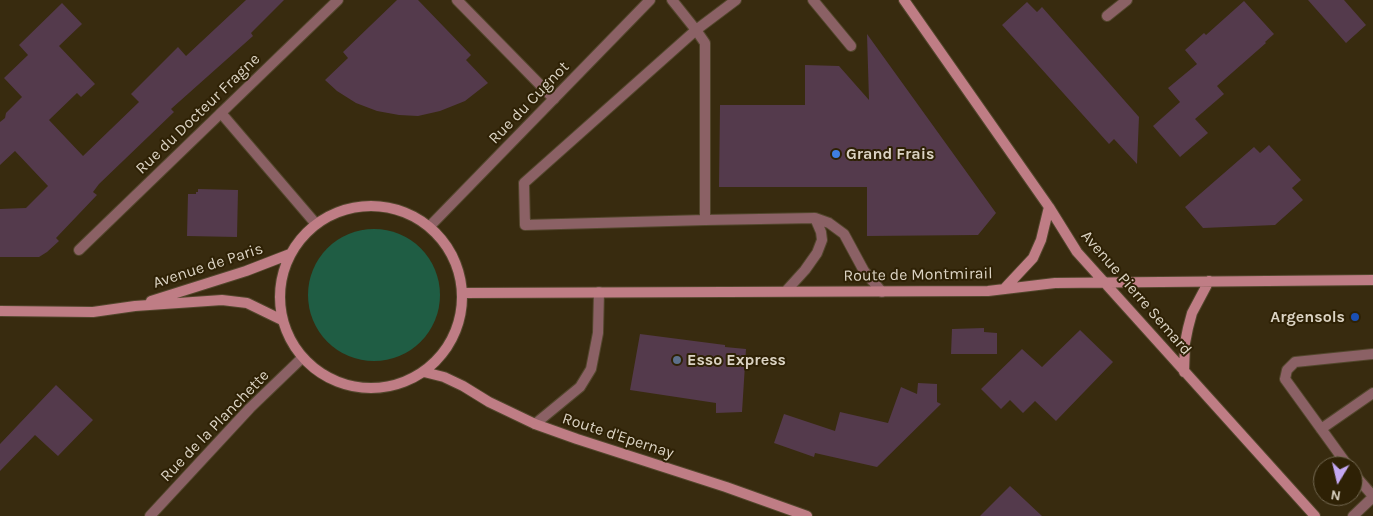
<!DOCTYPE html>
<html>
<head>
<meta charset="utf-8">
<style>
  body { margin:0 }
  #map { position:relative; width:1373px; height:516px; overflow:hidden; background:#382b0f; font-family:Karla,sans-serif }
  canvas { display:block }
  .north { position:absolute; left:1313px; top:456px; width:50px; height:50px; box-sizing:border-box; background:#2e2105; border:1px solid #736851; border-radius:50%; rotate:189deg; font-size:14px; font-weight:700; line-height:20px; text-align:center; color:#dbd3c3 }
  .north::after { content:''; display:block; margin:auto; width:18px; height:22px; background:#c3a7f2; clip-path:polygon(50% 0,100% 100%,50% 72%,0 100%) }
</style>
</head>
<body>
<div id="map">
<canvas width="1373" height="516"></canvas>
<div class="north">N</div>
</div>
<script>
const ctx = document.querySelector('canvas').getContext('2d');
ctx.lineJoin = 'round';
function fill(path, color) {
  ctx.fillStyle = color;
  ctx.fill(path, 'evenodd');
}
function poly(rows) {
  const path = new Path2D();
  for (const r of rows) {
    if (r.length === 3) {
      path.moveTo(r[0] + r[2], r[1]);
      path.arc(r[0], r[1], r[2], 0, 2 * Math.PI);
      continue;
    }
    path.moveTo(r[0], r[1]);
    for (let i = 2; i < r.length; i += 2) path.lineTo(r[i], r[i + 1]);
  }
  return path;
}
function trace(path, color, width, dash) {
  ctx.strokeStyle = color;
  ctx.lineWidth = width;
  ctx.lineCap = dash ? 'butt' : 'round';
  ctx.setLineDash(dash || []);
  ctx.stroke(path);
}
function write(font, color, halo, rows, align = 'center') {
  ctx.font = font + ' Karla,sans-serif';
  ctx.lineWidth = 4;
  ctx.setLineDash([]);
  ctx.textBaseline = 'middle';
  ctx.strokeStyle = halo;
  ctx.fillStyle = color;
  for (const [text, x, y, turn = 0] of rows) {
    ctx.save();
    ctx.translate(x, y);
    ctx.rotate((+turn || 0) * Math.PI / 180);
    ctx.textAlign = isNaN(turn) ? turn : align;
    if (halo) ctx.strokeText(text, 0, 0);
    ctx.fillText(text, 0, 0);
    ctx.restore();
  }
}
const green = poly([
  [374,295,66]
]);
const building = poly([
  [246,0,284,0,251,33,253,36,171,109,174,112,99,184,93,192,97,195,56,238,59,241,47,252,39,257,0,257,0,209,26,208,48,186,15,151,0,165,0,122,5,118,6,113,22,97,4,78,28,55,19,45,62,3,82,24,59,46,95,84,81,97,77,93,49,120,83,156,139,102,131,94,178,47,186,56],
  [397,0,418,0,471,55,466,60,488,83,465,101,440,111,418,116,399,115,377,111,356,103,337,91,325,80,348,58,343,52],
  [1308,0,1344,0,1366,25,1346,43],
  [1244,1,1274,34,1265,42,1266,43,1217,86,1224,94,1195,119,1208,133,1180,157,1153,126,1180,102,1168,88,1197,64,1185,50,1204,33,1206,35],
  [1027,2,1037,12,1042,7,1139,117,1137,164,1114,139,1109,144,1002,25],
  [867,34,996,213,978,235,867,236,867,187,719,187,720,105,805,105,805,65,839,66,869,100],
  [1269,145,1301,180,1292,188,1303,200,1275,225,1203,228,1185,207,1254,147,1260,153],
  [198,189,238,190,237,237,187,236,188,194,196,194,196,192,198,192],
  [984,328,984,332,997,333,997,354,951,354,952,329],
  [1080,330,1113,362,1056,421,1035,401,1023,413,1010,400,1001,409,981,389,1022,349,1042,367],
  [640,334,725,345,725,347,746,349,742,412,716,413,716,403,630,390],
  [918,383,937,384,937,402,941,404,877,467,815,453,814,457,774,443,784,414,835,431,840,412,888,423,901,387,917,394],
  [56,385,93,420,58,456,35,435,0,471,0,444],
  [1010,486,1042,516,980,516]
]);
const service = poly([
  [457,0,554,99],
  [672,0,696,30,705,43,705,220,525,225,524,183,696,30,736,0],
  [813,0,851,46],
  [221,113,316,224],
  [705,220,815,218],
  [786,291,805,270,817,253,822,240,821,232,815,218,829,223,844,234,864,271,882,292],
  [535,424,580,387,591,369,598,333,599,292],
  [1321,429,1373,393],
  [1348,466,1285,379,1287,370,1295,362,1373,354],
  [1353,473,1373,496],
  [1353,516,1373,497]
]);
const minor = poly([
  [1107,16,1127,0],
  [430,226,650,0],
  [79,250,338,0],
  [150,516,250,408,302,358]
]);
const secondary = poly([
  [904,0,1049,207,1077,252,1315,516],
  [371,297,91],
  [1004,289,1033,258,1041,240,1049,207],
  [463,293,988,291,1055,283,1373,280],
  [151,301,246,271,290,254],
  [0,311,93,312,135,306,222,300,247,303,282,320],
  [424,372,444,377,463,386,489,402,535,424,577,439,726,487,807,516],
  [1184,372,1185,343,1188,328,1192,313,1209,281]
]);
const markers = [
  [836,154,5,"#3f7fe0"],
  [1355,317,5,"#1a4fb4"],
  [677,360,5,"#5c6f8a"]
];
const streetNames = [
  ["Rue du Cugnot",529,103,-46],
  ["Rue du Docteur Fragne",198,114,-44],
  ["Avenue de Paris",208,266,-18],
  ["Route de Montmirail",918,275,-1],
  ["Avenue Pierre Semard",1136,293,49],
  ["Rue de la Planchette",215,426,-46],
  ["Route d'Epernay",618,436,18]
];
const poiNames = [
  ["Grand Frais",846,154],
  ["Argensols",1345,317,"right"],
  ["Esso Express",687,360]
];
fill(green, '#1f5d44');
fill(building, '#543a4c');
trace(service, '#52462c', 12);
trace(minor, '#52462c', 12);
trace(secondary, '#52462c', 12);
trace(service, '#8b6165', 10);
trace(minor, '#8b6165', 10);
trace(secondary, '#bf7d85', 10);
for (const [x, y, r, color] of markers) {
  const dot = new Path2D();
  dot.arc(x, y, r, 0, 2 * Math.PI);
  ctx.fillStyle = color;
  ctx.fill(dot);
  trace(dot, '#2e2105', 2);
}
write('16px', '#dbd3c3', '#2e2105', streetNames);
write('bold 16px', '#dbd3c3', '#2e2105', poiNames, 'left');
</script>
</body>
</html>
